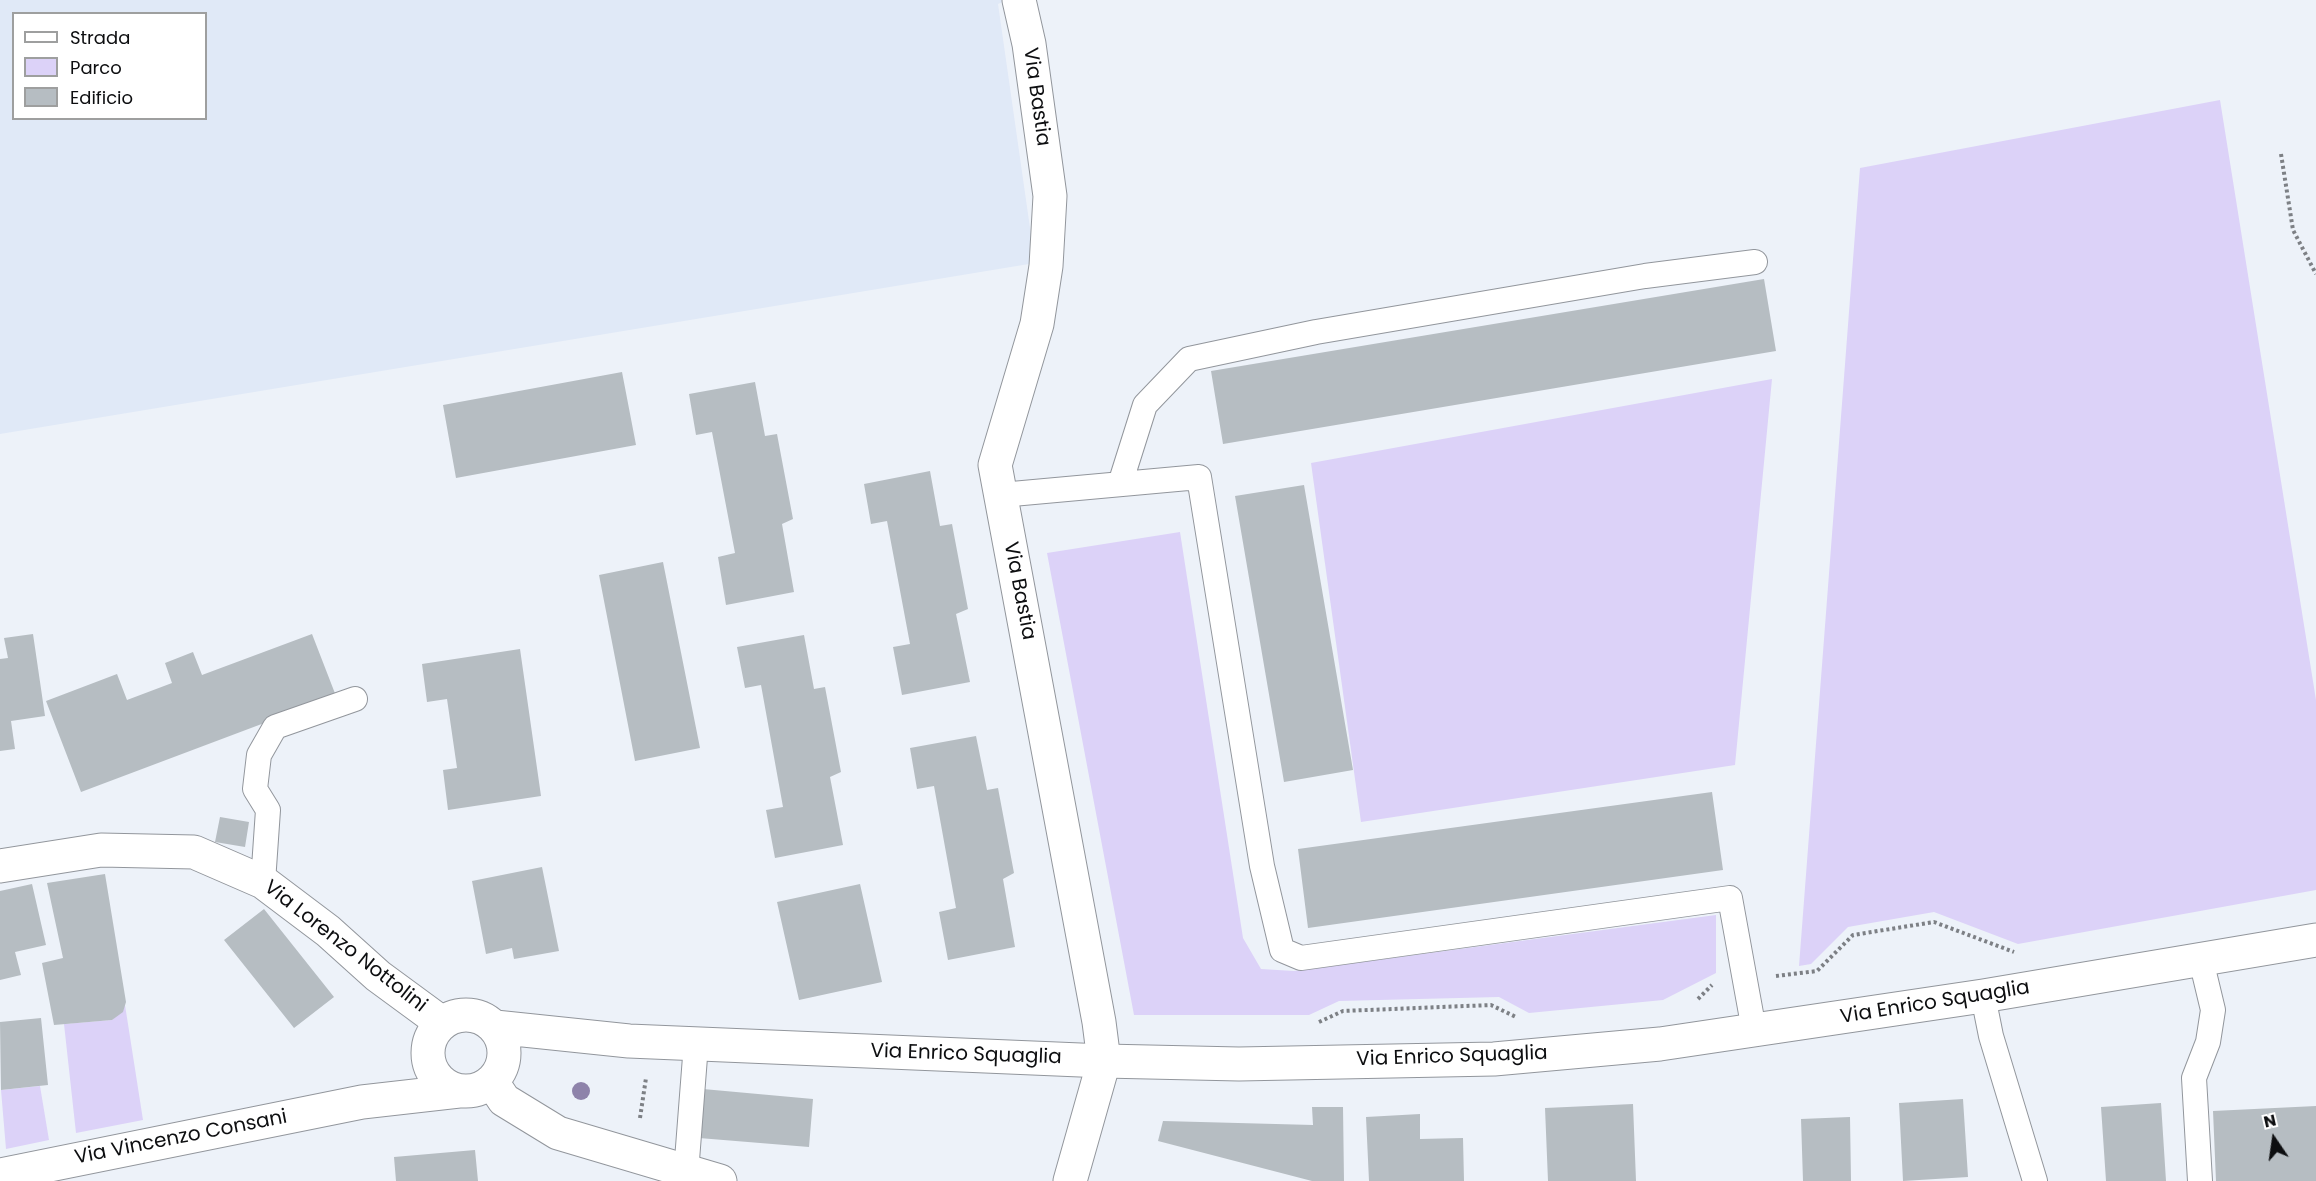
<!DOCTYPE html>
<html>
<head>
<meta charset="utf-8">
<style>
  body { margin:0 }
  #map { position:relative; width:2316px; height:1181px; overflow:hidden; background:#edf2f9; font-family:Poppins,sans-serif }
  canvas { display:block }
  .legend { position:absolute; left:12px; top:12px; width:195px; height:108px; box-sizing:border-box; background:#fff; border:2px solid #9e9f9f; margin:0; padding:8px 10px; list-style:none; font-size:18px; color:#0d0e10 }
  .legend li { display:flex; align-items:center; gap:12px; height:30px }
  .legend b { width:30px; border:2px solid #9e9f9f }
  .north { position:absolute; left:2244px; top:1109px; width:60px; height:60px; -webkit-text-stroke:4px #fff; paint-order:stroke; rotate:347deg; font-size:16px; font-weight:700; line-height:24px; text-align:center; color:#0d0e10 }
  .north::after { content:''; display:block; margin:auto; width:21px; height:27px; background:#0d0e10; clip-path:polygon(50% 0,100% 100%,50% 72%,0 100%) }
</style>
</head>
<body>
<div id="map">
<canvas width="2316" height="1181"></canvas>
<ul class="legend">
<li><b style="height:8px;background:#fff"></b>Strada</li>
<li><b style="height:16px;background:#dcd2f8"></b>Parco</li>
<li><b style="height:16px;background:#b6bdc2"></b>Edificio</li>
</ul>
<div class="north">N</div>
</div>
<script>
const ctx = document.querySelector('canvas').getContext('2d');
ctx.lineJoin = 'round';
function fill(path, color) {
  ctx.fillStyle = color;
  ctx.fill(path, 'evenodd');
}
function poly(rows) {
  const path = new Path2D();
  for (const r of rows) {
    if (r.length === 3) {
      path.moveTo(r[0] + r[2], r[1]);
      path.arc(r[0], r[1], r[2], 0, 2 * Math.PI);
      continue;
    }
    path.moveTo(r[0], r[1]);
    for (let i = 2; i < r.length; i += 2) path.lineTo(r[i], r[i + 1]);
  }
  return path;
}
function trace(path, color, width, dash) {
  ctx.strokeStyle = color;
  ctx.lineWidth = width;
  ctx.lineCap = dash ? 'butt' : 'round';
  ctx.setLineDash(dash || []);
  ctx.stroke(path);
}
function write(font, color, halo, rows, align = 'center') {
  ctx.font = font + ' Poppins,sans-serif';
  ctx.lineWidth = 6;
  ctx.setLineDash([]);
  ctx.textBaseline = 'middle';
  ctx.strokeStyle = halo;
  ctx.fillStyle = color;
  for (const [text, x, y, turn = 0] of rows) {
    ctx.save();
    ctx.translate(x, y);
    ctx.rotate((+turn || 0) * Math.PI / 180);
    ctx.textAlign = isNaN(turn) ? turn : align;
    if (halo) ctx.strokeText(text, 0, 0);
    ctx.fillText(text, 0, 0);
    ctx.restore();
  }
}
const built = poly([
  [0,0,1007,0,998,4,1035,263,0,434],
  [14,14,206,14,206,118,14,118]
]);
const green = poly([
  [2220,100,2316,700,2316,890,2018,944,1934,912,1848,927,1811,964,1799,966,1860,168],
  [1772,379,1735,765,1361,822,1311,463],
  [1180,532,1243,938,1261,969,1294,971,1716,915,1716,973,1663,1000,1529,1013,1499,997,1339,1001,1309,1015,1134,1015,1047,553],
  [125,1005,143,1120,76,1133,64,1024,112,1020],
  [40,1086,49,1140,6,1149,1,1090]
]);
const building = poly([
  [1764,279,1776,351,1223,444,1211,371],
  [622,372,636,445,456,478,443,405],
  [755,382,765,436,777,434,793,519,782,524,794,592,726,605,718,557,735,553,712,432,696,435,689,394],
  [930,471,940,526,952,524,968,609,956,614,970,682,902,695,893,647,910,644,887,521,871,524,864,484],
  [1304,485,1353,770,1284,782,1235,496],
  [663,562,700,748,635,761,599,575],
  [33,634,45,716,11,721,15,749,0,751,0,659,8,658,4,638],
  [312,634,336,696,81,792,46,701,117,674,127,700,172,683,165,663,193,652,202,675],
  [804,635,814,689,825,687,841,772,830,777,843,845,775,858,766,810,783,807,761,685,745,688,737,647],
  [520,649,541,796,448,810,443,770,457,768,447,699,427,702,422,664],
  [976,736,987,790,998,788,1014,873,1003,879,1015,947,948,960,939,912,956,908,934,786,917,789,910,748],
  [1712,792,1723,870,1308,928,1298,849],
  [220,817,249,822,245,847,215,842],
  [542,867,559,951,514,959,512,948,486,954,472,881],
  [105,874,126,1002,123,1012,112,1020,54,1025,42,963,63,958,47,883],
  [32,884,46,945,15,952,21,975,0,980,0,891],
  [860,884,882,982,799,1000,777,902],
  [264,909,334,997,294,1028,224,940],
  [41,1018,48,1085,1,1090,0,1022],
  [703,1089,813,1099,809,1147,699,1138],
  [1963,1099,1968,1177,1903,1181,1899,1103],
  [2161,1103,2166,1181,2106,1181,2101,1107],
  [1633,1104,1636,1181,1548,1181,1545,1108],
  [2316,1106,2316,1181,2216,1181,2213,1111],
  [1312,1107,1343,1107,1344,1181,1312,1181,1158,1141,1163,1121,1313,1125],
  [1420,1114,1420,1139,1463,1138,1464,1181,1369,1181,1366,1117],
  [1850,1117,1851,1181,1803,1181,1801,1119],
  [475,1150,478,1181,396,1181,394,1157]
]);
const path = poly([
  [2281,154,2293,230,2316,274],
  [1776,976,1817,971,1853,935,1934,922,2014,952],
  [1698,999,1712,985],
  [1319,1022,1343,1011,1491,1005,1516,1017],
  [640,1118,646,1078]
]);
const service = poly([
  [1120,484,1145,405,1189,359,1316,332,1645,276,1755,262],
  [1001,495,1199,477,1262,866,1282,950,1301,958,1730,898,1754,1030],
  [263,882,268,810,255,789,259,755,275,727,355,699],
  [1983,996,1991,1036,2035,1181],
  [686,1173,696,1044],
  [2200,1181,2194,1078,2208,1042,2213,1010,2201,960]
]);
const minor = poly([
  [1019,0,1029,44,1050,196,1046,266,1037,324,995,465,1099,1022,1104,1061,1070,1181],
  [0,866,101,850,194,852,263,882,328,931,378,976,442,1023],
  [492,1082,504,1100,558,1133,720,1181]
]);
const tertiary = poly([
  [466,1053,38],
  [495,1027,629,1041,1104,1061,1239,1064,1494,1059,1660,1044,1754,1030,1983,996,2316,940],
  [0,1175,362,1102,459,1091]
]);
const trees = [
  [581,1091]
];
const streetNames = [
  ["Via Bastia",1036,97,82],
  ["Via Bastia",1019,591,79],
  ["Via Lorenzo Nottolini",345,947,38],
  ["Via Enrico Squaglia",1935,1003,-9],
  ["Via Enrico Squaglia",966,1055,2],
  ["Via Enrico Squaglia",1452,1057,-2],
  ["Via Vincenzo Consani",181,1138,-11]
];
fill(built, '#e0e9f7');
fill(green, '#dcd2f8');
fill(building, '#b6bdc2');
trace(service, '#92969c', 26);
trace(minor, '#92969c', 35);
trace(tertiary, '#92969c', 35);
trace(path, '#7d8085', 4, [3, 3]);
trace(service, '#fff', 24);
trace(minor, '#fff', 33);
trace(tertiary, '#fff', 33);
ctx.fillStyle = '#8e83aa';
for (const [x, y] of trees) {
  ctx.beginPath();
  ctx.arc(x, y, 9, 0, 2 * Math.PI);
  ctx.fill();
}
write('20px', '#0d0e10', '#fff', streetNames);
</script>
</body>
</html>
